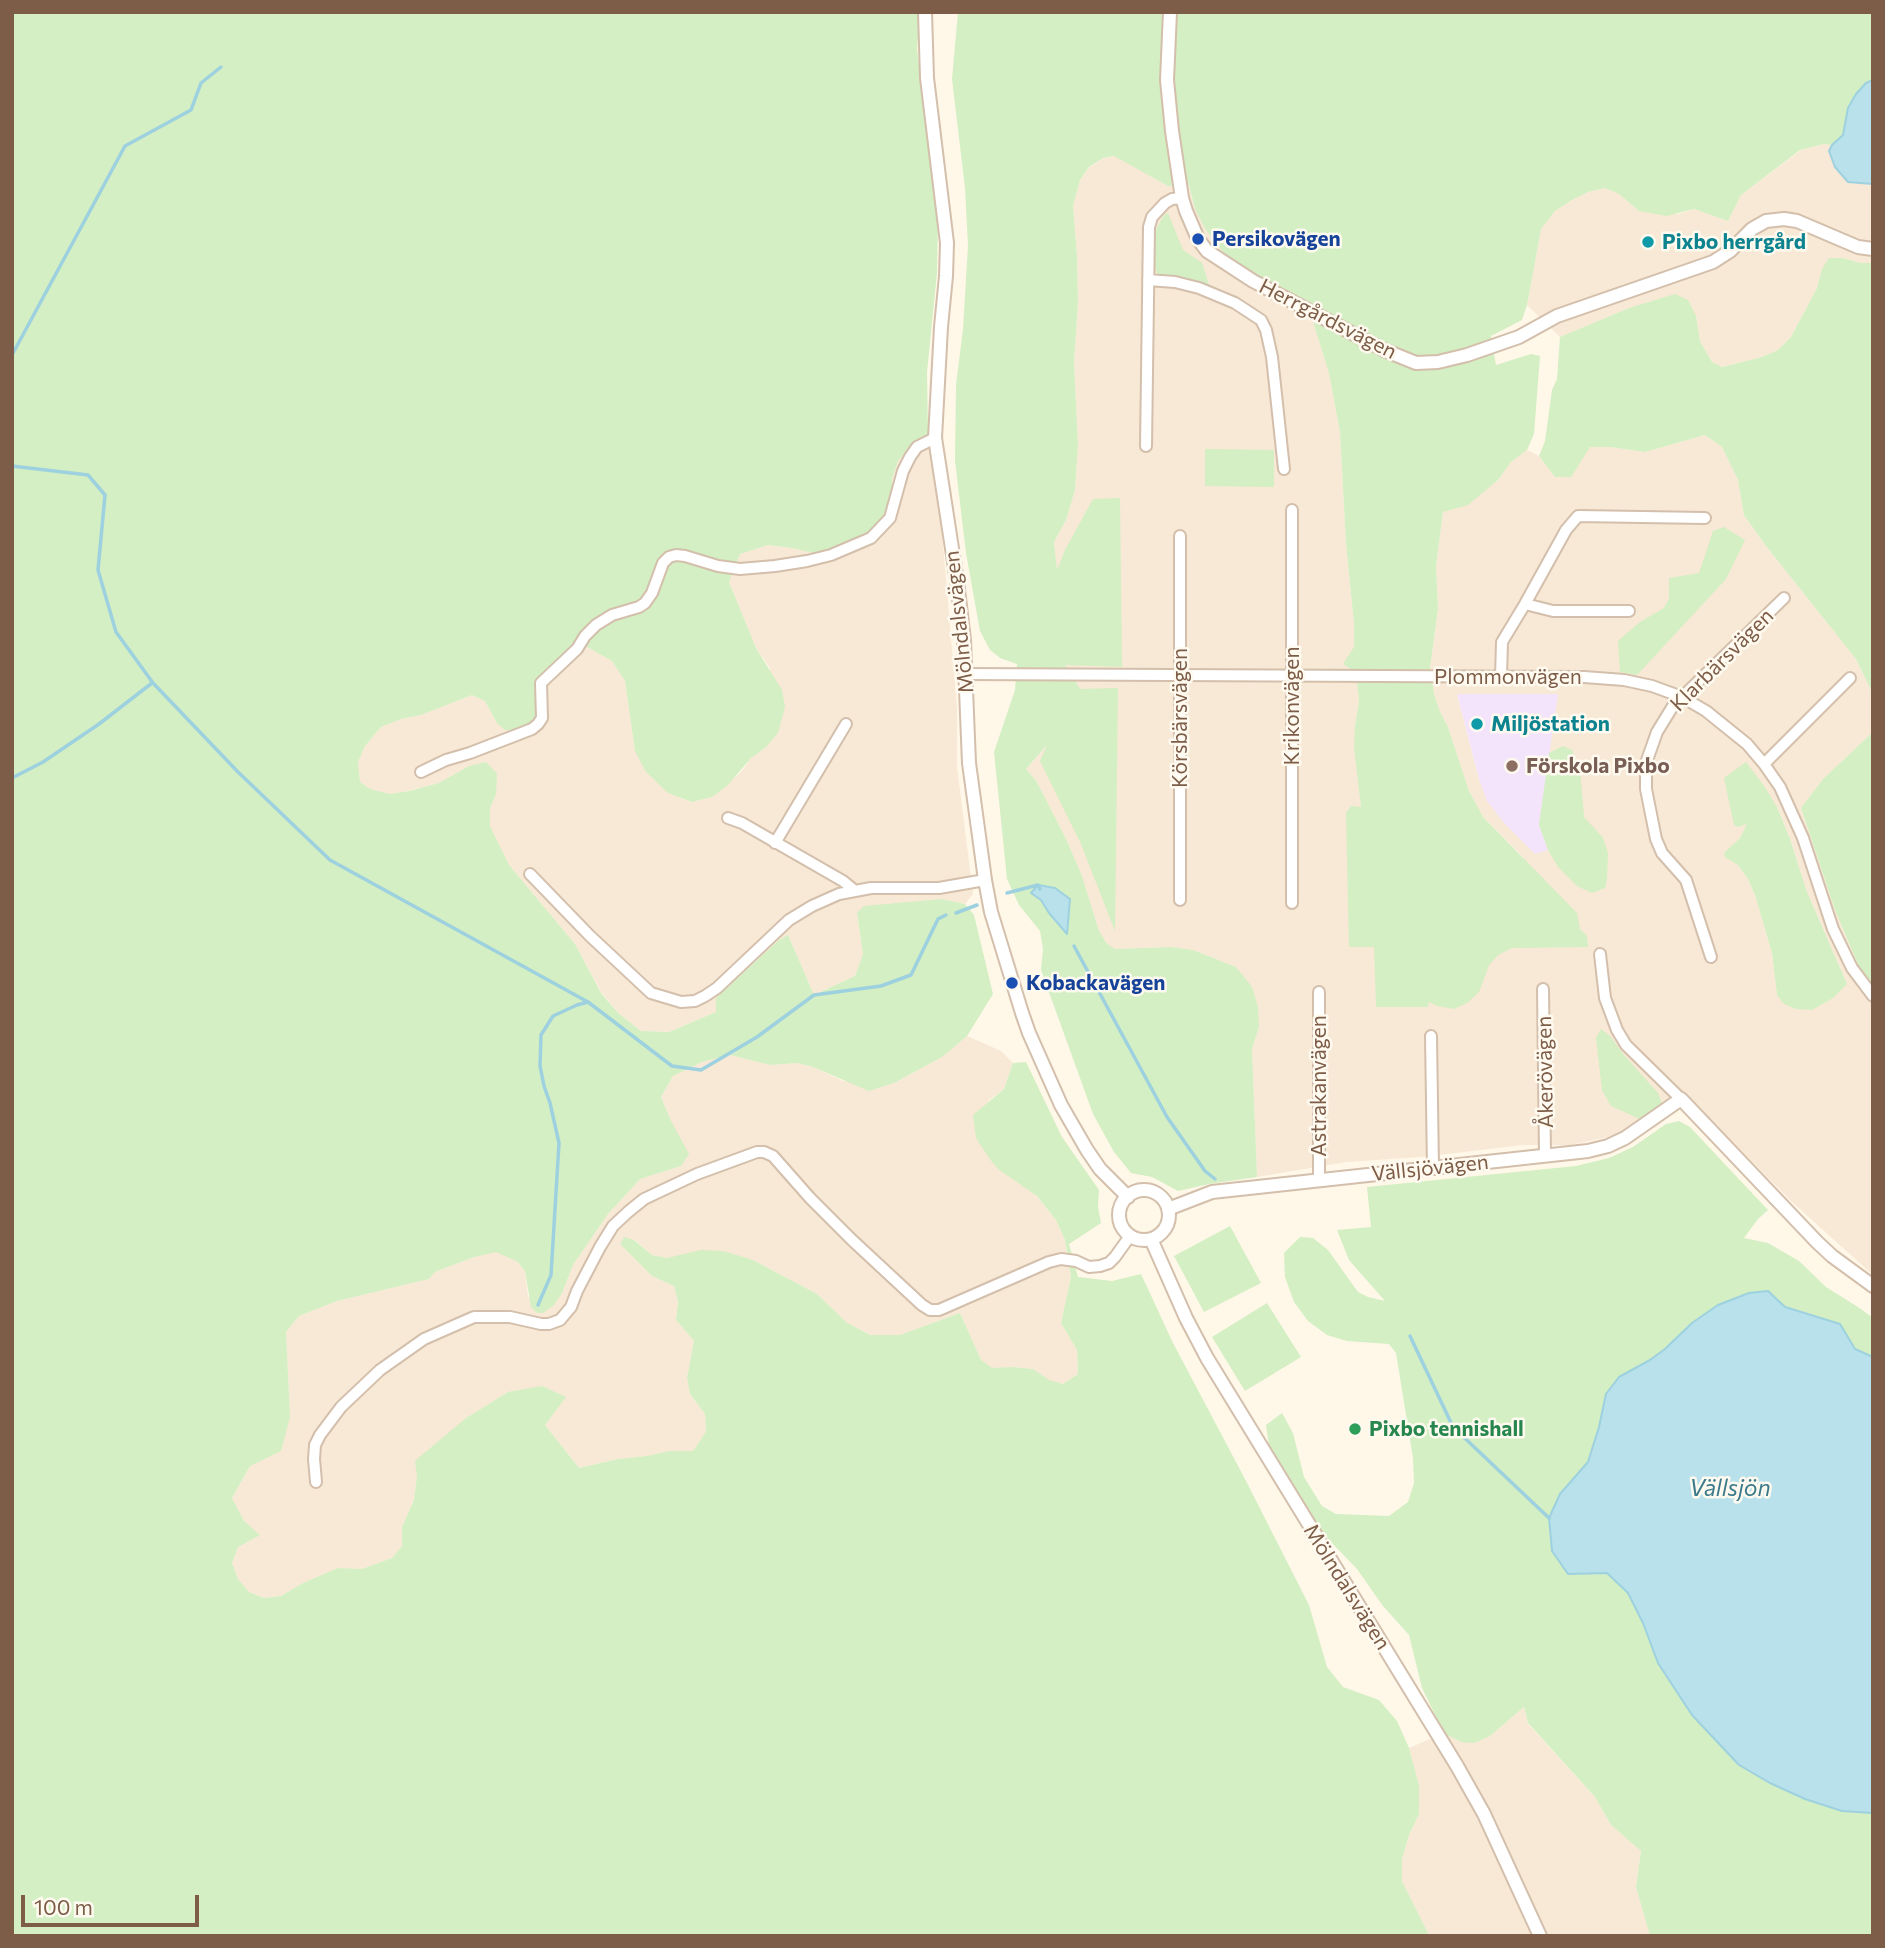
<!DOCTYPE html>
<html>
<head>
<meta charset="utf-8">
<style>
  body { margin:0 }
  #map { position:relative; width:1885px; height:1948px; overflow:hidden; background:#fff7e8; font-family:Commissioner,sans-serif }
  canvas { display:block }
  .frame { position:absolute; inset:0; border:14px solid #7d5d48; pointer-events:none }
  .scale { position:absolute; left:21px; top:1895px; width:178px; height:32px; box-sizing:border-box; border:4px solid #7d5d48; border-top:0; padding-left:9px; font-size:21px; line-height:24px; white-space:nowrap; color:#7d5d48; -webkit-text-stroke:5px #fffaf0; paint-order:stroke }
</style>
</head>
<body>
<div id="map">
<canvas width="1885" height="1948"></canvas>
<div class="frame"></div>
<div class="scale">100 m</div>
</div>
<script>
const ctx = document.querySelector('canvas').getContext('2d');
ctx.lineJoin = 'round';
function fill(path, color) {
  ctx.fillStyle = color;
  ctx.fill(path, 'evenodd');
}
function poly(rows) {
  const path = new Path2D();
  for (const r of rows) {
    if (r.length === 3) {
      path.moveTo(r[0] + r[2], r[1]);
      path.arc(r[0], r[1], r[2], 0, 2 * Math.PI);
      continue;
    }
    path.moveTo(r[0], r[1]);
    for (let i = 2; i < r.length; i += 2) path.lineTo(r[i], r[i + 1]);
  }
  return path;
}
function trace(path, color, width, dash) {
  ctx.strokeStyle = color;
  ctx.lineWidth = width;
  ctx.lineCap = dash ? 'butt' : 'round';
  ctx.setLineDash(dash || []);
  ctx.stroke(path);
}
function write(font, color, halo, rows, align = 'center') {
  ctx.font = font + ' Commissioner,sans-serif';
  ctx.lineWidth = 5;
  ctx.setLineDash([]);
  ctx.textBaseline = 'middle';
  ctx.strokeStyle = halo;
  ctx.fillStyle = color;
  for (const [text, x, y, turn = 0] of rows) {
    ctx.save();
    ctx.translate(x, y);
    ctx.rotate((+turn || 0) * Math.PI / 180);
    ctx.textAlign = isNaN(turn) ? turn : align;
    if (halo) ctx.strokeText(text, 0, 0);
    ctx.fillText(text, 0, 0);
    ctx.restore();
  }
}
const residential = poly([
  [1824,144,1832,145,1829,151,1844,178,1848,182,1873,184,1873,263,1860,263,1843,258,1822,269,1817,288,1791,337,1778,350,1762,357,1721,367,1712,362,1700,341,1696,316,1629,308,1560,337,1527,305,1541,229,1555,211,1572,200,1588,192,1605,188,1619,194,1639,211,1679,214,1694,209,1728,221,1741,195,1801,150],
  [1115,156,1168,186,1189,185,1195,209,1250,273,1315,305,1314,325,1329,373,1340,432,1346,544,1354,624,1359,701,1355,726,1361,808,1524,858,1483,817,1469,791,1448,727,1440,712,1434,694,1430,668,1438,609,1436,566,1443,512,1468,504,1498,480,1511,462,1527,450,1539,456,1555,477,1590,447,1610,447,1645,452,1705,435,1722,447,1738,480,1744,515,1766,546,1856,659,1873,694,1873,732,1823,779,1801,808,1835,910,1860,969,1873,985,1873,1275,1791,1201,1682,1091,1641,1124,1608,1137,1570,1145,1523,1145,1421,1157,1346,1162,1257,1177,1252,1049,1259,1027,1236,967,1193,950,1172,947,1115,949,1107,944,1099,931,1082,876,1067,841,1037,782,1026,769,1066,724,1065,664,1054,542,1066,520,1075,490,1078,445,1074,362,1078,303,1077,256,1073,206,1080,180,1089,168,1103,158],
  [1457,695,1539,825,1548,850,1487,801,1479,779],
  [1777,807,1790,839,1807,892,1847,984,1777,995,1772,953,1755,895,1748,879,1738,865,1724,853,1740,838,1752,816],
  [928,435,941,522,957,707,957,767,973,894,965,904,942,899,857,914,863,954,855,976,814,995,788,935,779,940,716,998,716,1012,669,1032,641,1031,618,1013,601,992,575,944,509,865,490,826,490,808,496,794,469,766,439,783,408,791,390,794,370,789,360,782,358,762,365,746,381,727,401,719,421,715,472,695,485,701,497,723,543,687,580,643,612,661,625,681,635,751,668,793,691,802,712,797,742,771,751,758,765,748,770,668,756,648,729,582,740,554,768,545,792,548,813,553,893,503,892,479,898,461,910,446],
  [967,1036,1001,1051,1013,1063,1004,1089,988,1101,1021,1184,1037,1196,1056,1220,1065,1240,1071,1277,1061,1323,1077,1350,1078,1374,1063,1384,1049,1381,1033,1369,1013,1367,992,1369,981,1360,960,1313,900,1335,870,1335,846,1322,817,1294,753,1260,683,1255,667,1258,652,1255,635,1240,620,1244,652,1276,674,1286,678,1302,676,1320,694,1341,687,1378,690,1394,705,1414,706,1433,693,1451,669,1451,647,1456,618,1459,579,1468,545,1425,565,1397,508,1392,466,1418,417,1476,414,1500,402,1527,402,1546,392,1558,362,1569,338,1568,303,1583,281,1596,264,1598,249,1592,238,1579,232,1563,238,1547,244,1521,232,1498,289,1398,286,1332,299,1316,337,1301,429,1279,435,1272,474,1257,496,1251,518,1262,525,1271,528,1297,562,1293,573,1265,608,1214,640,1179,681,1166,671,1121,661,1097,673,1076,702,1062,730,1055,770,1065,797,1063,813,1067,843,1081,896,1082,942,1057],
  [1524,1707,1528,1724,1595,1797,1611,1825,1641,1851,1636,1887,1650,1936,1427,1936,1428,1933,1402,1881,1402,1859,1409,1835,1419,1814,1419,1785,1409,1748,1444,1733,1461,1742,1490,1736]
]);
const education = poly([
  [1457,694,1558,694,1539,825,1548,850,1535,854,1505,824,1487,801,1479,779]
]);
const green = poly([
  [12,12,920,12,917,49,938,216,937,273,927,372,928,435,910,446,898,461,892,479,893,503,888,517,858,543,839,550,813,553,792,548,768,545,740,554,729,582,756,648,782,690,785,707,778,733,765,748,751,758,728,785,712,797,692,802,668,793,646,772,635,751,625,681,612,661,580,643,543,687,540,711,532,726,514,731,505,730,497,723,485,701,472,695,421,715,401,719,381,727,365,746,358,762,360,782,370,789,390,794,409,791,439,783,469,766,486,762,497,774,496,794,490,808,490,826,509,865,575,944,601,993,618,1013,641,1031,669,1032,716,1012,716,998,779,940,788,935,814,995,855,976,863,954,857,913,864,906,942,899,965,904,974,915,993,994,967,1036,942,1057,896,1082,869,1091,813,1067,797,1063,770,1065,730,1055,702,1062,673,1076,661,1097,671,1121,689,1154,681,1166,640,1179,608,1214,573,1265,562,1293,554,1305,543,1313,537,1313,531,1307,525,1271,518,1262,496,1252,474,1257,435,1272,429,1279,337,1301,299,1316,286,1332,290,1417,281,1451,250,1466,232,1498,244,1521,260,1535,238,1547,232,1563,238,1579,249,1592,264,1598,281,1596,303,1583,338,1568,362,1569,392,1558,402,1546,402,1527,414,1500,417,1476,415,1461,466,1418,508,1392,542,1386,566,1397,545,1425,579,1468,618,1459,647,1456,669,1451,693,1451,706,1432,705,1414,690,1394,687,1378,694,1341,676,1320,678,1302,674,1286,652,1276,620,1244,624,1237,634,1240,652,1255,667,1258,701,1250,723,1251,753,1260,817,1294,846,1322,870,1335,900,1335,960,1313,981,1360,992,1368,1013,1367,1033,1369,1049,1380,1063,1384,1078,1374,1077,1350,1061,1323,1071,1277,1065,1240,1056,1220,1037,1196,998,1169,989,1158,976,1138,973,1115,1004,1089,1013,1063,1026,1062,1062,1137,1099,1190,1098,1207,1101,1223,1069,1244,1078,1277,1112,1281,1141,1274,1173,1343,1246,1481,1309,1605,1327,1667,1343,1687,1379,1700,1397,1721,1409,1748,1419,1785,1419,1814,1409,1835,1402,1859,1402,1881,1428,1933,1427,1936,12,1936],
  [958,12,1873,12,1873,80,1866,83,1856,94,1848,108,1843,136,1832,145,1824,144,1800,150,1741,195,1728,221,1694,209,1667,216,1639,211,1619,194,1605,188,1588,192,1572,200,1555,211,1541,229,1527,305,1522,320,1491,336,1496,365,1531,354,1540,356,1534,434,1527,450,1511,462,1498,480,1468,505,1443,512,1436,566,1438,609,1430,668,1434,694,1440,712,1448,727,1469,791,1483,817,1577,913,1580,929,1587,936,1588,947,1512,948,1498,955,1489,965,1479,992,1467,1003,1454,1009,1437,1006,1429,1002,1428,1007,1376,1007,1374,947,1349,947,1346,813,1351,806,1361,807,1354,747,1355,726,1359,701,1356,672,1343,664,1354,647,1354,624,1346,544,1340,432,1329,373,1314,325,1315,305,1250,273,1224,253,1206,230,1195,209,1189,185,1168,186,1114,156,1103,158,1089,167,1080,180,1073,206,1077,256,1078,303,1074,362,1078,445,1075,490,1066,520,1054,542,1057,570,1065,550,1093,499,1120,498,1122,667,1065,665,1080,689,1118,688,1115,931,1081,844,1040,761,1047,745,1026,769,1037,782,1067,841,1082,876,1099,931,1107,944,1115,949,1172,947,1193,950,1236,967,1252,987,1258,1007,1259,1027,1252,1049,1257,1177,1209,1184,1178,1191,1152,1177,1131,1173,1114,1152,1093,1114,1041,970,1043,949,1040,931,1019,905,1007,879,994,752,1015,690,1017,664,1000,658,990,650,980,631,966,553,955,461,956,385,963,329,968,246,965,188,952,79],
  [1168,213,1183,250,1202,263,1210,288,1157,274,1154,264,1154,233,1164,215],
  [1829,258,1843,258,1860,263,1873,263,1873,694,1856,659,1766,546,1744,515,1738,480,1722,447,1705,435,1645,452,1610,447,1590,447,1571,477,1555,477,1539,456,1545,441,1552,390,1557,379,1560,337,1629,308,1675,294,1688,300,1696,316,1700,341,1712,362,1722,367,1762,357,1778,350,1791,337,1817,288,1822,269],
  [1205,449,1274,450,1274,487,1205,486],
  [1724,527,1745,540,1726,579,1637,675,1620,672,1618,641,1640,622,1664,608,1669,599,1669,578,1699,573,1713,531],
  [1873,732,1873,985,1860,969,1835,910,1801,808,1823,779],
  [1563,746,1572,750,1580,769,1584,817,1603,838,1608,853,1607,879,1605,888,1592,893,1577,886,1558,867,1548,850,1539,825,1549,753],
  [1746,762,1764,786,1777,807,1790,839,1807,892,1847,984,1833,998,1812,1010,1796,1009,1784,1004,1777,995,1772,953,1755,895,1748,879,1738,865,1725,857,1724,853,1740,838,1747,824,1738,827,1734,825,1724,778],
  [1601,1029,1611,1037,1623,1054,1658,1093,1662,1103,1654,1112,1642,1120,1611,1106,1602,1090,1596,1038],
  [1679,1121,1690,1127,1768,1210,1758,1219,1744,1238,1768,1243,1799,1261,1826,1287,1861,1309,1873,1318,1873,1357,1855,1350,1840,1324,1785,1307,1768,1291,1692,1323,1665,1349,1606,1394,1599,1427,1588,1462,1560,1494,1568,1574,1607,1572,1628,1593,1643,1623,1739,1765,1770,1783,1805,1799,1842,1811,1873,1813,1873,1936,1650,1936,1636,1887,1641,1851,1611,1825,1595,1797,1528,1723,1524,1707,1490,1736,1474,1743,1461,1742,1444,1733,1422,1688,1409,1635,1383,1606,1357,1569,1331,1542,1308,1515,1271,1458,1266,1425,1282,1413,1293,1433,1304,1477,1322,1506,1336,1514,1389,1516,1408,1502,1414,1483,1413,1458,1396,1353,1389,1344,1347,1341,1327,1335,1308,1321,1294,1302,1285,1277,1284,1253,1300,1237,1313,1238,1328,1250,1358,1292,1368,1297,1385,1301,1349,1260,1337,1230,1371,1227,1367,1187,1576,1166,1609,1158,1633,1147,1666,1124],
  [1230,1226,1261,1283,1204,1312,1174,1256],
  [1267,1303,1301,1357,1245,1391,1212,1337]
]);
const water = poly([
  [1873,80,1873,184,1848,182,1835,167,1829,151,1832,145,1843,135,1848,108,1856,94,1866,83,1873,80],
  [1038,885,1055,888,1070,899,1067,934,1049,913,1041,900,1031,893,1038,885],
  [1768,1291,1785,1307,1840,1324,1855,1349,1873,1357,1873,1813,1842,1811,1805,1799,1770,1783,1739,1765,1692,1715,1658,1663,1643,1623,1628,1593,1607,1573,1568,1574,1552,1551,1549,1518,1560,1494,1588,1462,1599,1427,1606,1394,1619,1377,1650,1360,1665,1349,1692,1323,1718,1305,1749,1293,1768,1291]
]);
const stream = poly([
  [12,355,125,146,191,110,201,83,221,67],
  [12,466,88,475,105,495,98,570,116,632,153,683,238,772,330,860,588,1002,672,1066,701,1070,757,1037,814,995,881,986,911,975,938,919,946,915],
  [12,778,43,762,99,724,152,683],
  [1007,893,1038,885,1040,889],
  [956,913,977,905],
  [1074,946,1167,1117,1205,1171,1215,1179],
  [538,1305,551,1275,559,1143,550,1103,544,1086,540,1066,541,1035,553,1016,577,1005,588,1002],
  [1410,1336,1453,1427,1549,1518]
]);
const minor = poly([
  [1148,280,1175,282,1199,288,1235,303,1261,320,1266,330,1272,357,1284,469],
  [1146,446,1149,227,1152,217,1165,203,1172,199,1182,198],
  [1525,604,1553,611,1629,611],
  [966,674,1584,677,1624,680,1652,686,1682,697,1706,711,1747,744,1764,764,1780,787,1803,838,1833,929,1852,968,1873,996],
  [1501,678,1502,642,1525,604,1566,530,1578,516,1705,518],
  [1764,764,1850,678],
  [421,772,446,760,470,753,532,729,538,724,542,718,541,683,577,649,585,636,596,625,612,615,639,607,645,603,652,593,663,563,669,557,676,555,685,556,718,566,740,569,775,566,807,561,831,555,871,538,890,518,903,471,910,457,917,447,935,438],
  [728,818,742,823,843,881,855,891],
  [775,843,846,724],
  [530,874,590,936,651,993,681,1002,695,1001,705,996,717,988,789,920,812,906,839,894,871,888,939,888,985,880],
  [1180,900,1180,536],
  [1292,903,1292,510],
  [1600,954,1605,998,1617,1030,1626,1045,1681,1099],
  [1711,957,1686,880,1662,853,1656,839,1646,789,1646,763,1657,732,1673,706,1784,598],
  [1543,989,1545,1155],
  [1431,1036,1433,1168],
  [1319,1180,1319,992],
  [316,1482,314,1459,315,1445,320,1435,341,1407,380,1370,424,1339,474,1317,510,1317,541,1324,549,1324,560,1320,571,1307,577,1291,600,1247,613,1226,628,1212,644,1199,697,1174,757,1152,764,1152,773,1156,810,1198,852,1240,922,1305,930,1310,939,1310,1049,1262,1061,1259,1076,1261,1089,1267,1100,1266,1109,1263,1115,1257,1130,1236]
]);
const tertiary = poly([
  [925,12,927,78,947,243,946,276,941,327,935,438,957,581,964,640,969,763,985,880,991,912,1022,1013,1029,1033,1061,1105,1087,1150,1100,1169,1128,1197],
  [1170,12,1167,80,1172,131,1182,198,1186,211,1198,239,1207,251,1253,281,1384,350,1416,363,1438,362,1467,355,1519,337,1557,316,1713,262,1730,251,1752,229,1766,221,1784,219,1797,221,1858,247,1873,249],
  [1144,1215,25],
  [1168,1209,1212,1192,1588,1151,1608,1146,1625,1138,1681,1099,1817,1242,1832,1256,1873,1286],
  [1151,1239,1186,1318,1207,1358,1457,1766,1484,1814,1540,1936]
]);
const markers = [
  [1198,239,7,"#1a4fb4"],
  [1648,242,7,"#0f9aa8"],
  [1477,724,7,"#0f9aa8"],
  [1512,766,7,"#8d6e63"],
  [1012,983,7,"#1a4fb4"],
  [1355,1429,7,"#2e9e5b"]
];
const transitNames = [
  ["Persikovägen",1212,239],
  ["Kobackavägen",1026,983]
];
const cultureNames = [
  ["Pixbo herrgård",1662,242],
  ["Miljöstation",1491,724]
];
const streetNames = [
  ["Herrgårdsvägen",1328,319,27],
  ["Mölndalsvägen",959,622,-96],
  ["Klarbärsvägen",1722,660,-45],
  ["Plommonvägen",1508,677],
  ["Krikonvägen",1292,706,-90],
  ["Körsbärsvägen",1180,718,-90],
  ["Åkerövägen",1545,1072,-91],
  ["Astrakanvägen",1319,1086,-90],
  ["Vällsjövägen",1430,1168,-6],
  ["Mölndalsvägen",1347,1587,58]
];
const educationNames = [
  ["Förskola Pixbo",1526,766]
];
const leisureNames = [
  ["Pixbo tennishall",1369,1429]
];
const waterNames = [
  ["Vällsjön",1730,1488]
];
fill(residential, '#f7e9d5');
fill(education, '#f4e4fb');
fill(green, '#d3efc3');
fill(water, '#b9e1eb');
trace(water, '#9ed1df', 2);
trace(stream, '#9ed1df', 3.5);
trace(minor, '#d3bfab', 14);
trace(tertiary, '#d3bfab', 16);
trace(minor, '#fff', 10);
trace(tertiary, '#fff', 12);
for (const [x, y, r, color] of markers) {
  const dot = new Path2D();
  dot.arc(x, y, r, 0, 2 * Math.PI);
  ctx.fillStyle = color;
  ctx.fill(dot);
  trace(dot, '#fffaf0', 2.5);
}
write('bold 21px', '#164399', '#fffaf0', transitNames, 'left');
write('bold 21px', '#0d838f', '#fffaf0', cultureNames, 'left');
write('21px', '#7d5d48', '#fffaf0', streetNames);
write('bold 21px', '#785e54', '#fffaf0', educationNames, 'left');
write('bold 21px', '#27864d', '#fffaf0', leisureNames, 'left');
write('italic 23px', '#3b7a8b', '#fffaf0', waterNames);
</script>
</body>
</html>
